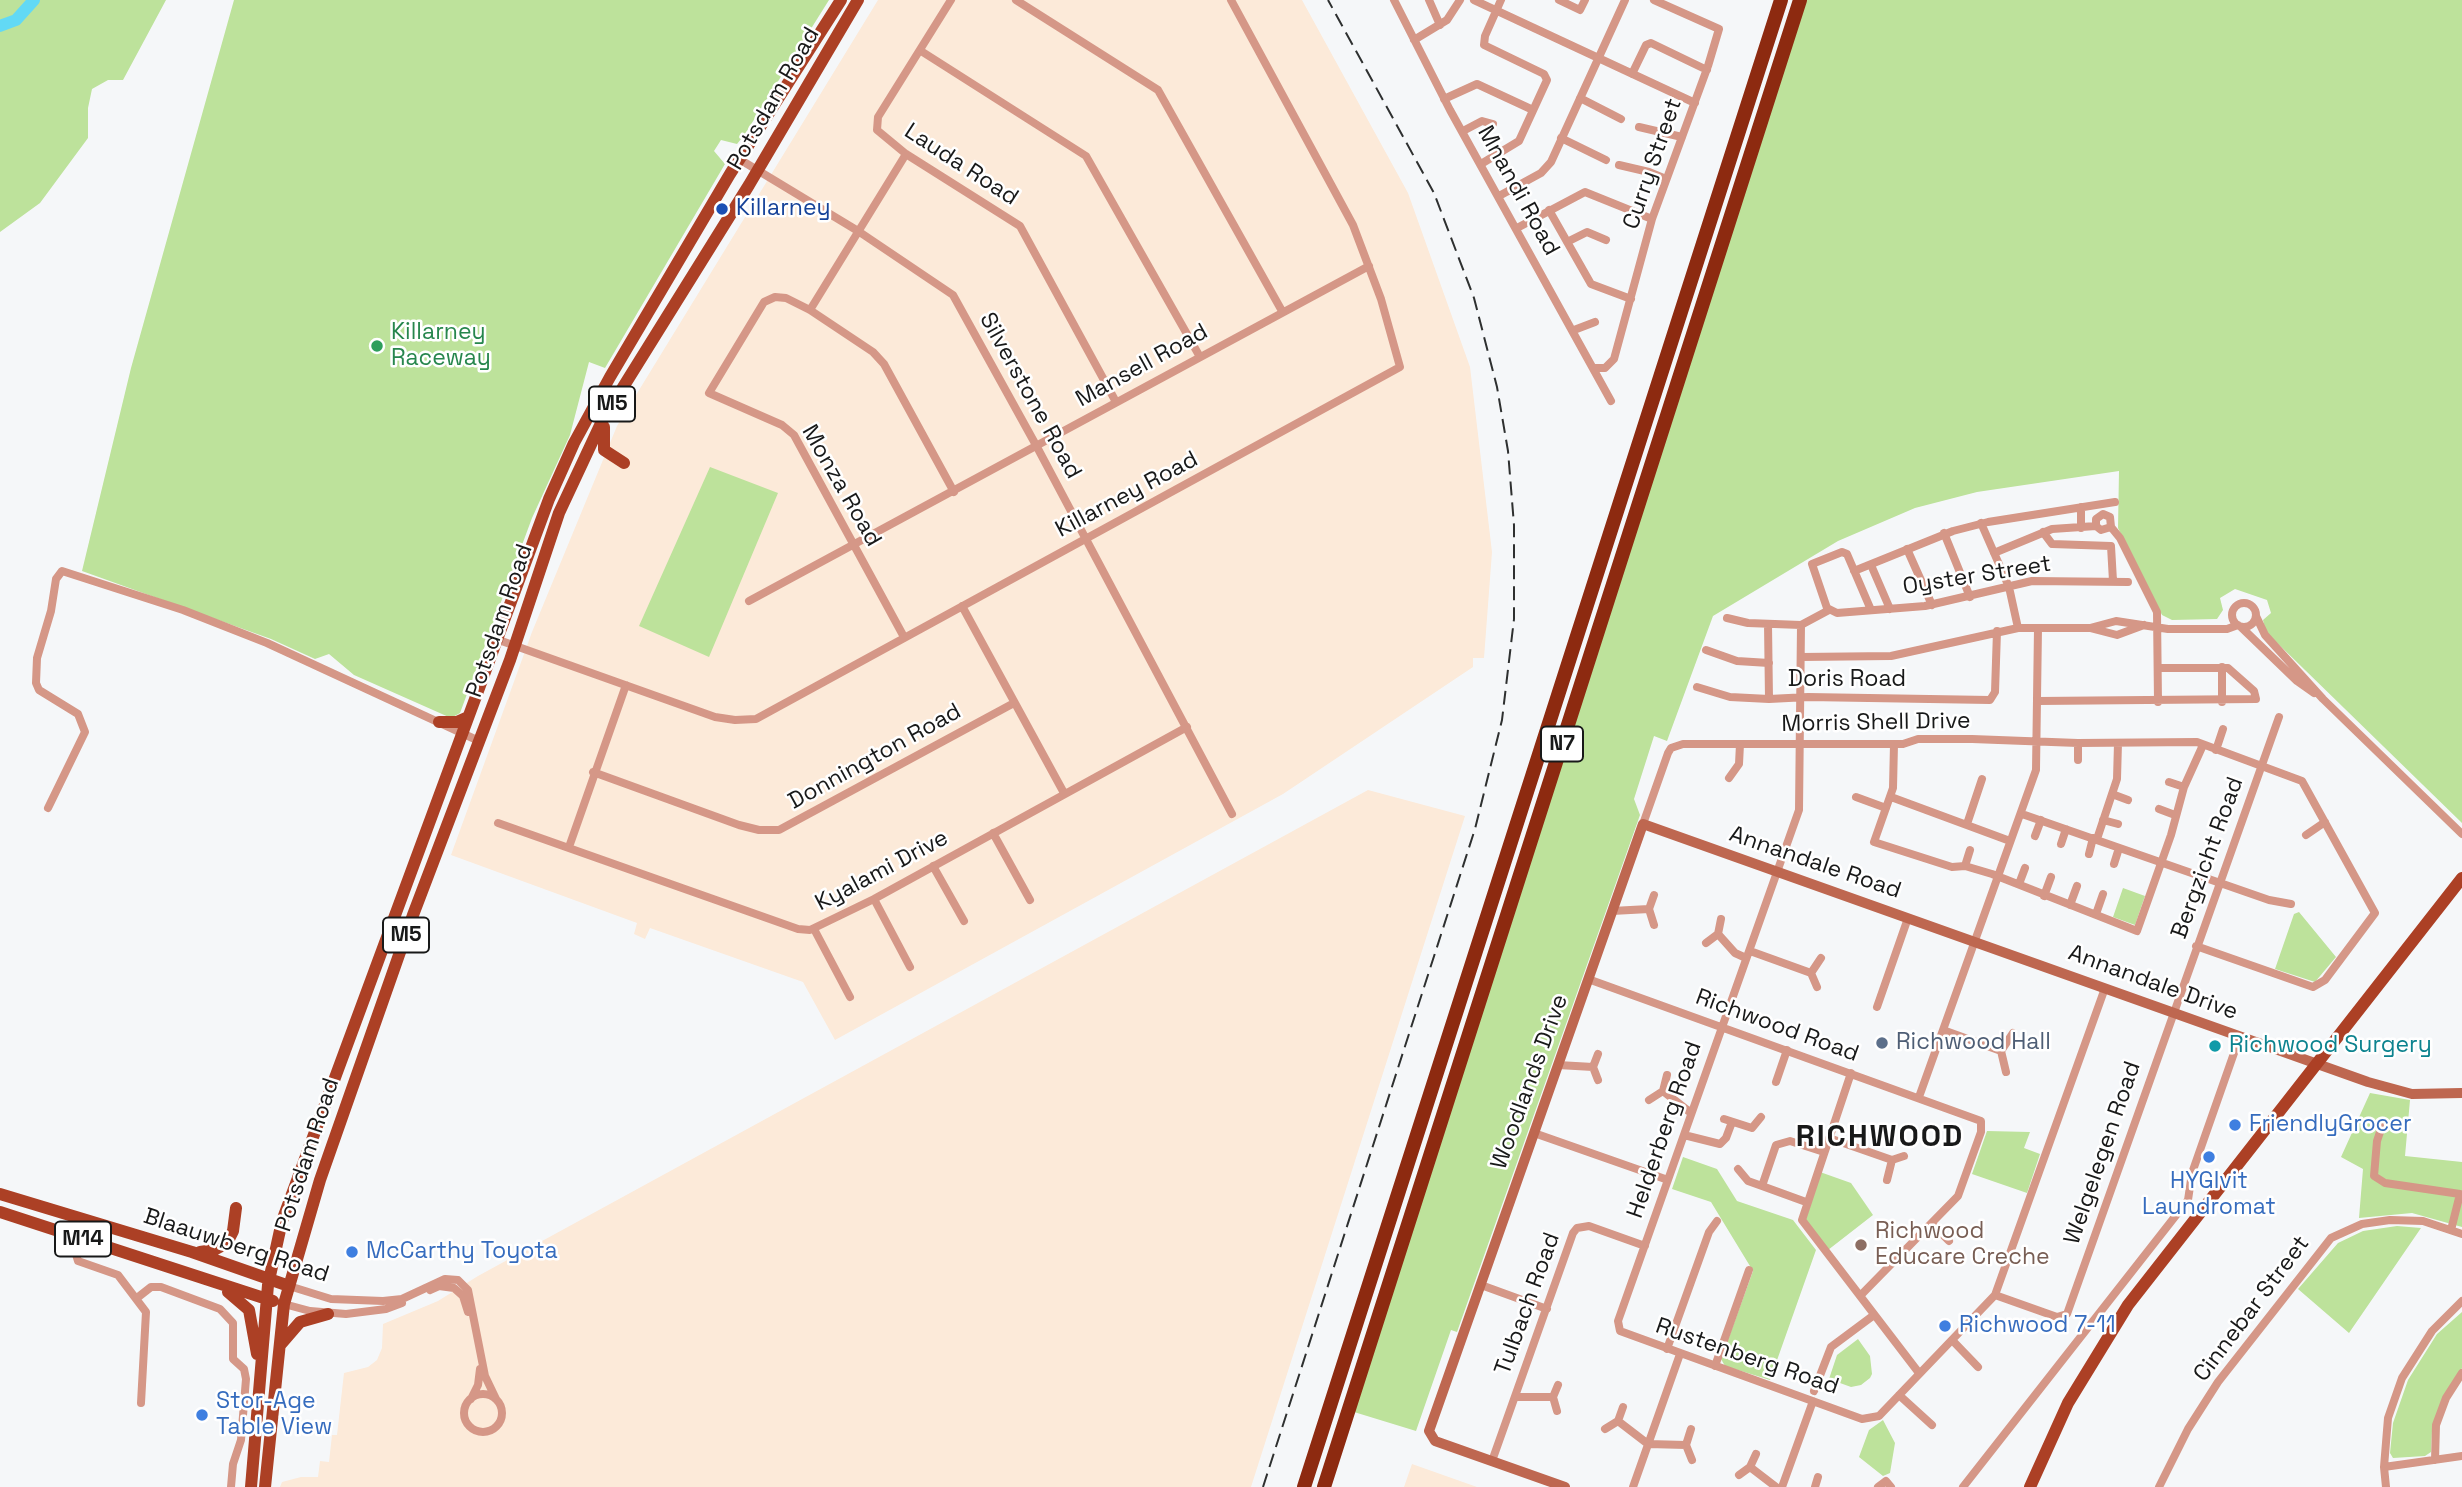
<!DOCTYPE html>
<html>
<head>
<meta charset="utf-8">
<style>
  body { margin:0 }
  canvas { display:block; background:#f5f7f9 }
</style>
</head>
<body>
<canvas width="2462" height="1487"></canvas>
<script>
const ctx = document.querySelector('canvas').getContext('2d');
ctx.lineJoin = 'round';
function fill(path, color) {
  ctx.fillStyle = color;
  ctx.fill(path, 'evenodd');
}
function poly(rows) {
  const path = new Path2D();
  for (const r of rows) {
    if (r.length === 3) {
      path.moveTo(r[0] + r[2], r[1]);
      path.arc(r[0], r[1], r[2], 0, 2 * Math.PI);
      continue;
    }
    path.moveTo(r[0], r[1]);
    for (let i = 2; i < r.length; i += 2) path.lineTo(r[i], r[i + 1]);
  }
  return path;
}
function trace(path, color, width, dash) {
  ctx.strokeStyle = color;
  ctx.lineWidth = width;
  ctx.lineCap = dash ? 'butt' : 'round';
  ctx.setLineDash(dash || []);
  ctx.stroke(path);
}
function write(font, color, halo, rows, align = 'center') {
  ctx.font = font + ' "Space Grotesk",sans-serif';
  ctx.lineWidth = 5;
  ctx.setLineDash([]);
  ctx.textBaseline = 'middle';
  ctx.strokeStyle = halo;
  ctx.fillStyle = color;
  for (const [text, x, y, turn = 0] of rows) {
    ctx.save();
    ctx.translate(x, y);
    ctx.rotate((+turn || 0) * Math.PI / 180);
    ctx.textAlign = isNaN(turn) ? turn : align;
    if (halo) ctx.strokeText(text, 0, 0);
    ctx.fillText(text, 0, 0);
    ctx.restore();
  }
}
const industrial = poly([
  [878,0,1302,0,1408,193,1470,367,1492,552,1484,658,1473,658,1473,667,1283,794,835,1040,803,982,650,928,645,939,634,934,637,923,451,855,532,632,617,426],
  [1368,790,1465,816,1251,1487,280,1487,282,1482,301,1477,318,1477,320,1461,329,1462,332,1435,337,1435,344,1373,368,1367,377,1360,382,1348,383,1324,438,1301,478,1276],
  [1412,1464,1477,1487,1404,1487]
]);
const green = poly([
  [0,0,166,0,123,80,108,80,92,89,88,108,88,138,40,203,0,232],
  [234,0,829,0,745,134,737,144,721,140,714,151,725,164,605,368,589,362,570,435,532,518,460,713,451,718,354,675,329,654,315,659,271,639,82,571,131,368],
  [1806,0,2462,0,2462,823,2266,632,2263,620,2271,613,2267,600,2235,589,2220,598,2223,610,2217,619,2172,620,2162,615,2118,528,2119,471,1977,492,1915,508,1838,541,1713,616,1667,741,1654,736,1634,799,1640,815,1457,1332,1451,1330,1416,1431,1354,1412],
  [710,467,778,493,709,657,639,626],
  [2123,888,2145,896,2135,925,2113,917],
  [2299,912,2336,957,2315,982,2275,969,2294,914],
  [2370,1093,2410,1100,2405,1156,2462,1162,2462,1227,2412,1213,2359,1218,2363,1169,2341,1157],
  [1987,1131,2030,1132,2024,1148,2040,1154,2027,1193,1972,1174],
  [1683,1157,1717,1169,1737,1201,1793,1220,1816,1250,1770,1380,1725,1366,1721,1359,1753,1271,1711,1202,1672,1189],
  [1820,1172,1851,1183,1873,1215,1828,1250,1806,1223,1805,1212],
  [2397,1226,2421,1228,2349,1333,2298,1289,2338,1243,2363,1231],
  [2462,1312,2462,1368,2444,1396,2432,1431,2431,1452,2425,1456,2393,1458,2390,1453,2393,1423,2408,1380,2437,1334],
  [1858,1339,1870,1356,1872,1374,1870,1378,1861,1385,1851,1387,1829,1379,1837,1355],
  [1883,1420,1895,1443,1890,1473,1883,1476,1859,1457,1869,1430]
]);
const river = poly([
  [0,26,16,20,34,0]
]);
const street = poly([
  [951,0,878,117,877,130,906,154,1020,226,1116,402],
  [1016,0,1158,90,1282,311],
  [1394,0,1450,110,1611,401],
  [1429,0,1440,25],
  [1474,0,1695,103],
  [1559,0,1580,10,1585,0],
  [1414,40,1447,20,1460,0],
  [921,51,1086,156,1200,357],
  [1632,74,1646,45,1651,43,1707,70],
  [1580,98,1621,119],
  [1444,99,1477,84,1533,110],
  [1639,127,1682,137],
  [1463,131,1482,121,1493,124],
  [1561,138,1606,160],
  [739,159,858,231,953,295,1037,447,1232,814],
  [1481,164,1519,141,1547,80,1544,74,1484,45,1485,36,1501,0],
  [1619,165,1649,172,1666,179],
  [1499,196,1541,173,1551,162,1625,0],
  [1549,210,1591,284,1631,299],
  [1517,228,1585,192,1652,219],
  [1567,242,1587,232,1606,240],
  [810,310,906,154],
  [1574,330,1595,322],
  [1595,368,1605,368,1614,359,1652,219,1708,66,1719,29,1654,0],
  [2111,527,2101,530,2096,526,2096,519,2103,514,2110,517,2111,527,2120,538,2157,612,2158,702],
  [2081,528,2081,507],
  [2043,532,2052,544,2111,546,2113,581],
  [1944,533,1970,597],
  [1907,549,1932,605],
  [1994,553,2052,529,2096,526],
  [1871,565,1890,609],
  [1854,571,1953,531,1988,522,2115,502],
  [749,601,1369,266],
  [2244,615,12],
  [962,606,1064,793],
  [1829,610,1801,625,1799,810,1618,1321,1620,1331,1862,1419,1879,1416,1995,1295,2105,988],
  [1871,610,1847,554,1842,552,1812,564,1827,608,1837,613,1925,606,2032,581,2128,582],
  [2256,616,2265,635,2323,699,2462,834],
  [1727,618,1748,623,1801,625],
  [1768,624,1769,699],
  [2241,627,2297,681,2314,693],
  [2038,628,2090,628,2116,621,2168,629,2227,629,2238,625],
  [2090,628,2117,635,2144,625],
  [904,637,794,435,782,425,709,393,764,302,775,297,786,298,810,310,873,352,884,364,954,492],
  [496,639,715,717,735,720,756,719,1400,367,1381,299,1353,225,1231,0],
  [1706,650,1737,661,1769,663],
  [1801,657,1891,656,2018,628],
  [2222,667,2222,702],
  [1697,687,1730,697,1769,699,1808,697,1990,700,1995,692,1997,631],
  [2038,701,2256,699,2254,691,2228,668,2158,668],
  [2078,743,2078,760],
  [1894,744,1893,788,1874,842,1952,867,1965,866,1992,874,2137,931,2171,835,2184,787,2203,745],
  [2216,750,2223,729],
  [593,772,739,825,759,830,779,830,1014,703],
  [1729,778,1739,764,1740,744],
  [2169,782,2184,787],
  [2112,794,2128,800],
  [1856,797,1886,808],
  [1891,797,2010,841],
  [48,808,85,732,78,714,39,690,36,683,37,658,51,611,56,579,62,571,183,610,267,643,479,741],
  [2159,809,2175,815],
  [2022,814,2269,900,2291,904],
  [2103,820,2118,824],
  [498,823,798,929,810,930,874,899,1187,727],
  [1643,824,1668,753,1671,748,1683,744,1903,744,1918,739,1972,739,2078,743,2197,742,2302,781,2375,913,2325,980,2313,987,2196,946],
  [1967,824,1982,779],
  [993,833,1030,900],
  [2306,835,2325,822],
  [2035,836,2041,820],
  [2097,839,2117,779,2118,743],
  [2061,844,2066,829],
  [569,847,626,685],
  [2089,854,2093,838],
  [2114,864,2119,848],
  [933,866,964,921],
  [1965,866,1970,850],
  [2019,884,2025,868],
  [2044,896,2051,877],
  [874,899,910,967],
  [2070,905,2077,886],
  [1649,909,1654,925],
  [1612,911,1649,909,1654,895],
  [2096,914,2103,894],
  [814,929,850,997],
  [1718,934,1721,919],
  [1706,943,1718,934,1735,953,1746,958],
  [1750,951,1811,973,1817,987],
  [1811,973,1821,958],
  [1588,979,1981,1121,1981,1132,1958,1196,1860,1296],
  [1877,1007,1908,918],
  [1943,1030,2001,1051],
  [1558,1065,1593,1067],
  [2006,1072,2001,1051,2013,1033],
  [1851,1073,1802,1220,1919,1373],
  [1598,1080,1593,1067,1598,1054],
  [1776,1082,1787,1050],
  [1663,1091,1691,1113],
  [1919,1097,2036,770,2038,628,2018,628,2009,587,1981,523],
  [1649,1100,1663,1091,1667,1075],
  [1724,1119,1752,1128,1761,1117],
  [2383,1123,2377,1141,2374,1176,2385,1183,2460,1194,2451,1230],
  [1534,1133,1668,1180],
  [1684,1135,1720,1144,1726,1138,1732,1122],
  [1829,1138,1892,1160,1904,1156],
  [1738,1169,1748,1181,1762,1186],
  [1887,1180,1892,1160],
  [1806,1202,1762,1186,1776,1145,1790,1141,1824,1152],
  [1932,1224,1949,1241],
  [79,1238,75,1251,78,1261,118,1275,146,1312,141,1403],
  [1481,1285,1547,1309],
  [289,1286,331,1299,383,1301,402,1299,445,1279,458,1280,468,1290,485,1376,496,1399],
  [430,1290,439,1286,454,1288,463,1296,468,1312],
  [1995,1295,2057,1317,2067,1314,2279,717],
  [137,1298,151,1287,161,1287,220,1309,233,1323,233,1359,244,1369,246,1379,241,1440,233,1464,231,1487],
  [284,1304,310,1311,346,1314,386,1309,402,1303],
  [1952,1340,1978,1367],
  [1667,1349,1709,1232,1717,1221],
  [1715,1366,1749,1270],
  [1814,1391,1831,1347,1874,1315],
  [483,1413,19],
  [1899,1395,1932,1425],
  [1515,1397,1553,1397,1558,1385],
  [1553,1397,1557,1411],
  [471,1399,478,1385,480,1369],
  [1618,1421,1648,1444,1686,1445],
  [1605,1429,1618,1421,1623,1407],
  [1691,1429,1686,1445,1692,1460],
  [1756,1454,1750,1467,1776,1487],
  [2435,1460,2436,1425,2446,1398,2462,1373],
  [1492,1461,1573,1233,1577,1228,1589,1226,1645,1246],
  [2384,1467,2462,1456],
  [1739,1475,1750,1467],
  [1633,1487,1680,1354],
  [1782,1487,1813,1401],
  [1815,1487,1818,1477],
  [1878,1487,1886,1481,1891,1487],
  [1963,1487,2188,1200,2192,1173,2240,1036],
  [2159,1487,2188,1429,2218,1382,2331,1238,2362,1224,2390,1220,2423,1221,2462,1234],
  [2386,1487,2384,1467,2388,1418,2402,1378,2432,1331,2462,1301]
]);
const secondary = poly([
  [1565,1487,1435,1441,1429,1431,1643,824,2368,1082,2412,1094,2462,1093]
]);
const primary = poly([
  [604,427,604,450,624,463],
  [439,722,457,722,466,718],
  [0,1194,192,1252,289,1286],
  [0,1212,273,1301],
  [200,1252,214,1250,227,1243,233,1231,236,1208],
  [228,1292,249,1310,257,1354],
  [281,1344,300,1322,328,1314],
  [251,1487,268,1285,282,1221,549,499,574,443,610,377,730,174,841,0],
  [265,1487,284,1304,320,1180,413,915,510,660,559,513,602,421,749,185,858,0],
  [2030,1487,2068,1403,2128,1305,2462,878]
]);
const highway = poly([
  [1304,1487,1781,0],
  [1324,1487,1800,0]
]);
const rail = poly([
  [1263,1487,1475,829,1502,720,1514,619,1514,525,1508,451,1497,387,1474,298,1434,193,1328,0]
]);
const markers = [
  [722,209,7,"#1a4fb4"],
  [377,346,7,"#2e9e5b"],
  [1882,1043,7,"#5c6f8a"],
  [2215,1046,7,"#0f9aa8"],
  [2235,1125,7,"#3f7fe0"],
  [2209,1157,7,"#3f7fe0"],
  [1861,1245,7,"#8d6e63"],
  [352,1252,7,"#3f7fe0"],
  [1945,1326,7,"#3f7fe0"],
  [202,1415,7,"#3f7fe0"]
];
const shields = [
  [612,404,46],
  [1562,744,42],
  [406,935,46],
  [83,1239,56]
];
const shieldNames = [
  ["M5",612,404],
  ["N7",1562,744],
  ["M5",406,935],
  ["M14",83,1239]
];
const streetNames = [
  ["Potsdam Road",774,99,-60],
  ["Curry Street",1653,164,-71],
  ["Lauda Road",961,165,33],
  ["Mnandi Road",1518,191,61],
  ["Mansell Road",1142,366,-29],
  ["Silverstone Road",1030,396,61],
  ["Monza Road",841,486,60],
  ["Killarney Road",1127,495,-28],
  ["Oyster Street",1977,576,-9],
  ["Potsdam Road",500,621,-71],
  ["Doris Road",1847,680],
  ["Morris Shell Drive",1876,723,-1],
  ["Donnington Road",875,757,-29],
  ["Bergzicht Road",2208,858,-70],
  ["Annandale Road",1815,863,19],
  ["Kyalami Drive",882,871,-28],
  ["Annandale Drive",2153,983,20],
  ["Richwood Road",1777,1026,20],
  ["Woodlands Drive",1530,1082,-70],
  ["Helderberg Road",1665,1130,-71],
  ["Welgelegen Road",2103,1153,-71],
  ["Potsdam Road",308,1155,-72],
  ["Blaauwberg Road",236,1246,18],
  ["Tulbach Road",1528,1304,-70],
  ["Cinnebar Street",2252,1309,-53],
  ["Rustenberg Road",1747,1357,19]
];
const transitNames = [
  ["Killarney",736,209]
];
const leisureNames = [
  ["Killarney",391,333],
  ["Raceway",391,359]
];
const serviceNames = [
  ["Richwood Hall",1896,1043]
];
const cultureNames = [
  ["Richwood Surgery",2229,1046]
];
const shopNames = [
  ["FriendlyGrocer",2249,1125],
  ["HYGIvit",2209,1182,"center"],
  ["Laundromat",2209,1208,"center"],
  ["McCarthy Toyota",366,1252],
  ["Richwood 7-11",1959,1326],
  ["Stor-Age",216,1402],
  ["Table View",216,1428]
];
const educationNames = [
  ["Richwood",1875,1232],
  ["Educare Creche",1875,1258]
];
const districtNames = [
  ["RICHWOOD",1880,1138]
];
fill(industrial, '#fcead9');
fill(green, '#bde29b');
trace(river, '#62d9f5', 12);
trace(street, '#d59787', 8);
trace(secondary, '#be6750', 10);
trace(primary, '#ac4025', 12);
trace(highway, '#8d2a10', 14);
trace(rail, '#2e3030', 2, [14, 7]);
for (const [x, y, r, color] of markers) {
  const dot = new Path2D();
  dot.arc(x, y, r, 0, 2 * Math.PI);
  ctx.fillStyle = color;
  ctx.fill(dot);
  trace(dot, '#fff', 2.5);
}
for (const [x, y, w] of shields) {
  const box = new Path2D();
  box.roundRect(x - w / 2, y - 17.5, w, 35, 5);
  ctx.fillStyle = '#fff';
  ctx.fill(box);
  trace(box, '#181919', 2);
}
write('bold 21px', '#181919', null, shieldNames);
write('23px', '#181919', '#fff', streetNames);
write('23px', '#164399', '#fff', transitNames, 'left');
write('23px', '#27864d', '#fff', leisureNames, 'left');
write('23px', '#4e5e75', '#fff', serviceNames, 'left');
write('23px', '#0d838f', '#fff', cultureNames, 'left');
write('23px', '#366cbe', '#fff', shopNames, 'left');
write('23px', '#785e54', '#fff', educationNames, 'left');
ctx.letterSpacing = '2px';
write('bold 30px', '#181919', '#fff', districtNames);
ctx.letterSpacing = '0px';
</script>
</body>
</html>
